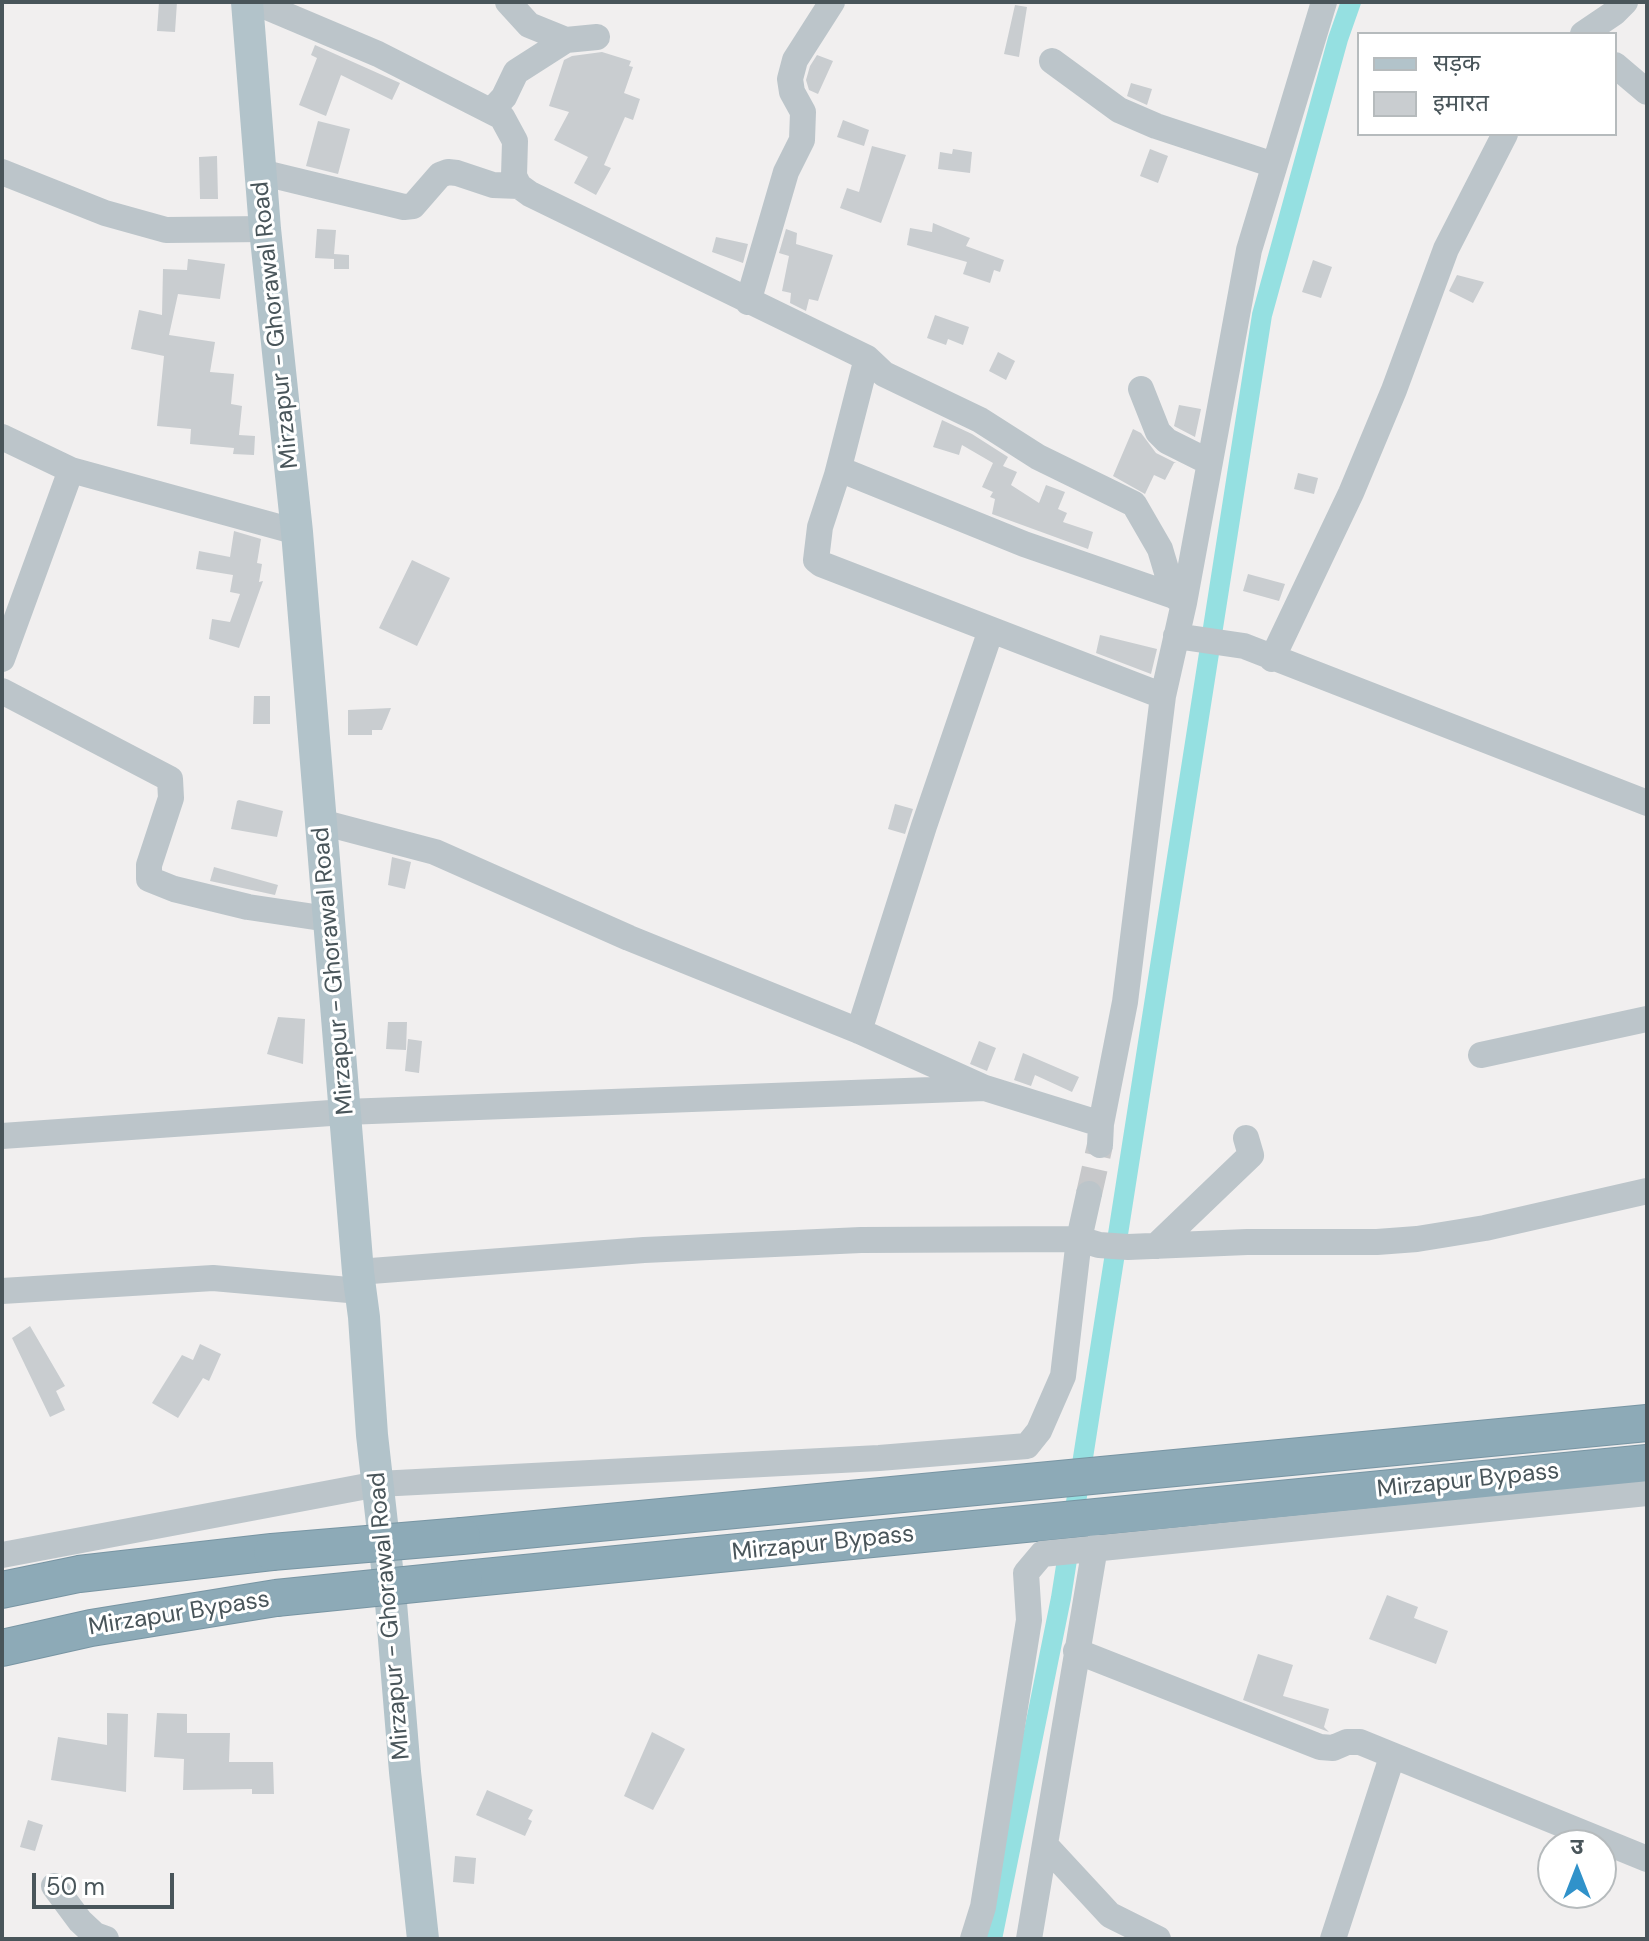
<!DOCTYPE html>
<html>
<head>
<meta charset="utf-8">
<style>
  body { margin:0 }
  #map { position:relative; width:1649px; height:1941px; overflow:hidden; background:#f1efef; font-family:"DM Sans","Noto Sans Devanagari",sans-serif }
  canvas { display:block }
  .frame { position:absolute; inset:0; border:4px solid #49555a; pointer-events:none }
  .legend { position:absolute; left:1357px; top:32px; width:260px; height:104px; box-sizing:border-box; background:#fff; border:2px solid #b6bbbd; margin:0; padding:10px 14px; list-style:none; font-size:24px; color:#49555a }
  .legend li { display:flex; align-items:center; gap:16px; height:40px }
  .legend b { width:40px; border:2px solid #b6bbbd }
  .north { position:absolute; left:1537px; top:1829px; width:80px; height:80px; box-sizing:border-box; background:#fff; border:2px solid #b6bbbd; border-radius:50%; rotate:0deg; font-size:22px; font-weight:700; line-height:32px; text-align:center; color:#49555a }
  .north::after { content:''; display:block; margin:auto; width:28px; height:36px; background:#3092ca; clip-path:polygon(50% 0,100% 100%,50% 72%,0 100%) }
  .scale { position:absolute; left:32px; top:1873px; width:142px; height:36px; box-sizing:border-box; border:4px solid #49555a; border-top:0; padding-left:10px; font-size:24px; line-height:28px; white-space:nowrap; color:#49555a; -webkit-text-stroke:6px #fff; paint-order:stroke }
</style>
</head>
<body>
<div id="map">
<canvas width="1649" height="1941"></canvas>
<div class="frame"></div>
<ul class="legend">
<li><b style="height:10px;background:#b2c3ca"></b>सड़क</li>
<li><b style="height:22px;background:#c9cdd0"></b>इमारत</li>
</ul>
<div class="north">उ</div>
<div class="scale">50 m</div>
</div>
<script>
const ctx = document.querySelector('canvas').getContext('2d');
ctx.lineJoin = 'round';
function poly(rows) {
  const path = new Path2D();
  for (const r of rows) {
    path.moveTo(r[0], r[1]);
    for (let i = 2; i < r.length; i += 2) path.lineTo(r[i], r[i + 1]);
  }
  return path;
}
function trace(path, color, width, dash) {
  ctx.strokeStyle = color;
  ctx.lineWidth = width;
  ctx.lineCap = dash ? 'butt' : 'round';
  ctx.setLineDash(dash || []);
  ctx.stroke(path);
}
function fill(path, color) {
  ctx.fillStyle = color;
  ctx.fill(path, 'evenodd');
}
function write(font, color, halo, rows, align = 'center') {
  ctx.font = font + ' "DM Sans",sans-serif';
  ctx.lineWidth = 6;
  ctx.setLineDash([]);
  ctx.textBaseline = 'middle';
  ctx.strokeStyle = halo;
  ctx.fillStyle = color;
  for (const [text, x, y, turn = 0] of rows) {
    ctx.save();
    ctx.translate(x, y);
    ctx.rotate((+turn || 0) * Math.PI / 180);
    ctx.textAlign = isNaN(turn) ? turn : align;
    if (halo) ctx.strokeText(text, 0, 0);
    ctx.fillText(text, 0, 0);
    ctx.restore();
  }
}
const canal = poly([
  [992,1939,1061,1598,1262,315,1338,39,1351,2]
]);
const building = poly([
  [159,2,177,2,175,32,157,31],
  [1015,5,1027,7,1019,57,1004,54],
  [315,45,400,83,392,100,341,75,326,116,299,105,317,58,311,55],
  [602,52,631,61,629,66,633,67,624,93,640,99,633,120,625,117,604,165,611,168,596,195,574,183,588,157,554,140,569,112,549,106,564,60,572,56],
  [817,55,833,61,818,94,809,90,806,80,810,66],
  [1131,83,1152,89,1147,105,1127,96],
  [843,120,869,130,864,146,837,137],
  [318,121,350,129,338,174,306,166],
  [872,146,906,155,881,223,840,208,847,188,859,192],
  [953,149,972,152,970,173,938,169,940,152,952,154],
  [1150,149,1168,156,1158,183,1140,176],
  [217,156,218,199,200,199,199,157],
  [933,223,970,238,966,246,1004,260,1000,272,994,270,990,283,963,274,967,262,907,245,910,228,932,232],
  [317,229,336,230,334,254,349,255,349,269,334,269,334,255,334,259,315,258],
  [786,229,797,233,796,244,833,255,818,301,809,299,806,311,790,303,791,293,782,291,789,256,779,253],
  [716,237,748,244,743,263,712,252],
  [188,259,225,264,220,299,178,294,169,335,215,342,210,372,234,374,231,404,242,406,239,435,255,436,254,455,233,454,234,448,190,444,191,429,157,426,164,356,131,349,139,310,162,315,163,269,187,270],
  [1313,260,1332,267,1321,298,1302,292],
  [1457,275,1484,282,1473,303,1449,291],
  [935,315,969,327,963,345,948,339,946,345,927,338],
  [998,352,1015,361,1006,380,989,371],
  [1179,405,1201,409,1195,437,1174,426],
  [942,420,972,434,1008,457,1003,466,1017,472,1011,485,1039,503,1046,485,1065,492,1058,509,1067,513,1063,522,1093,532,1088,549,992,514,995,499,990,497,993,492,982,487,993,463,962,445,959,455,933,447],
  [1133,429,1141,433,1156,453,1176,463,1174,463,1165,480,1154,475,1145,494,1113,476],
  [1298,473,1318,478,1314,494,1294,489],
  [234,531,261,539,257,563,262,564,259,582,263,581,239,648,209,639,212,619,230,622,240,594,230,592,233,575,196,569,199,551,230,557],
  [412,560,450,578,417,646,379,628],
  [1248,574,1285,584,1279,601,1243,591],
  [1100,635,1157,649,1151,674,1096,653],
  [254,696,270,696,270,724,253,724],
  [391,708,382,730,372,730,372,735,348,735,348,710],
  [239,800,283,811,277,837,231,829,237,801],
  [895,804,913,809,905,834,888,829],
  [392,857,411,862,405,889,388,885],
  [214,867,278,885,275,895,210,881],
  [278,1017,305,1019,303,1064,267,1054],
  [388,1022,407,1022,406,1050,386,1049],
  [408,1039,422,1041,419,1073,405,1071],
  [979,1041,996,1048,987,1071,970,1064],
  [1023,1053,1079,1077,1072,1092,1035,1075,1031,1086,1014,1080],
  [30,1326,65,1386,56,1391,65,1410,50,1417,12,1338],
  [200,1344,221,1354,209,1381,203,1378,178,1418,152,1403,182,1355,193,1360],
  [1387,1595,1418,1607,1414,1618,1448,1631,1436,1664,1369,1639],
  [1258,1654,1293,1665,1283,1696,1329,1709,1324,1727,1329,1732,1243,1700],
  [107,1713,128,1714,126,1792,51,1780,58,1737,107,1745],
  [157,1713,187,1714,187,1733,230,1733,229,1762,273,1762,274,1794,252,1794,252,1789,183,1790,184,1759,154,1757],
  [652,1732,685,1749,653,1810,624,1796],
  [487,1790,533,1810,528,1819,532,1821,525,1836,476,1815],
  [28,1820,43,1825,35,1851,20,1847],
  [455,1856,476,1858,474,1884,453,1882]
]);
const minorTunnel = poly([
  [1089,1194,1100,1145]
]);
const minor = poly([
  [255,2,378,54,502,117,515,141,514,176,519,186,530,194,867,358,884,374,980,420,1038,457,1134,504,1160,549,1174,596],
  [508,2,529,25,566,40],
  [1583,34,1614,13,1625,2],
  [1052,61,1119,110,1156,126,1274,165],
  [1615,65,1647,92],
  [491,111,504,97,516,72,566,40,597,37],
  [2,172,105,213,166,230,265,229],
  [260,172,404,207,413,206,440,175,448,172,457,173,493,185,519,186],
  [748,302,786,172,802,140,803,112,792,92,790,79,795,60,832,2],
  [867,358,837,475,820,527,816,560,821,564,1163,696],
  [1141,389,1158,432,1167,441,1209,462],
  [2,437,71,470,297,532],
  [839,469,1024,544,1174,596,1184,603],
  [1176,636,1244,646,1647,803],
  [2,659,71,470],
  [1272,659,1351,493,1394,390,1446,249,1505,134],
  [2,691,170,779,171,798,149,865,149,879,174,889,248,907,328,919],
  [321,822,435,852,629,938,859,1031,985,1088,1101,1124],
  [859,1031,924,826,991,630],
  [1481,1055,1647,1019],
  [2,1136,345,1112,985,1088],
  [1100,1145,1101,1124,1125,1002,1163,696,1184,603,1249,250,1324,2],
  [1156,1246,1251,1155,1246,1138],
  [358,1272,644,1250,861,1240,1079,1239,1099,1245,1128,1247,1247,1242,1377,1242,1417,1239,1485,1228,1647,1191],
  [2,1291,213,1278,360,1291],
  [2,1555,378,1484,879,1458,1027,1446,1039,1431,1063,1376,1079,1239,1089,1194],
  [1076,1651,1320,1747,1333,1748,1347,1742,1360,1742,1647,1859],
  [1047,1847,1110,1915,1158,1939],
  [54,1886,80,1921,95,1935,106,1939],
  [973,1939,983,1907,1029,1620,1026,1573,1042,1554,1647,1493],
  [1029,1939,1095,1547],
  [1333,1939,1392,1757]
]);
const major = poly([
  [247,2,265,229,297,532,358,1272,364,1317,372,1435,391,1603,405,1772,423,1939]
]);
const highway = poly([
  [462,1536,1647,1423],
  [464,1579,1647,1463],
  [2,1590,79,1574,272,1552],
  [2,1648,91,1628,276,1598]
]);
const highwayBridge = poly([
  [272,1552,462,1536],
  [276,1598,464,1579]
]);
const streetNames = [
  ["Mirzapur - Ghorawal Road",276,325,-96],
  ["Mirzapur - Ghorawal Road",334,971,-95],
  ["Mirzapur Bypass",1468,1481,-6],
  ["Mirzapur Bypass",823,1544,-6],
  ["Mirzapur Bypass",179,1614,-9],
  ["Mirzapur - Ghorawal Road",390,1616,-95]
];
trace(canal, '#95e0e1', 20);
fill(building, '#c9cdd0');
trace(minorTunnel, '#c7c8ca', 26, [26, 13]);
trace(highway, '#7895a3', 38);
trace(minor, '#bcc5ca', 26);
trace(major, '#b2c3ca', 32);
trace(highway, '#8daab7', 36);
trace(highwayBridge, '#7895a3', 38, []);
trace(highwayBridge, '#8daab7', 36);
write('24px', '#49555a', '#fff', streetNames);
</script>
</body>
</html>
